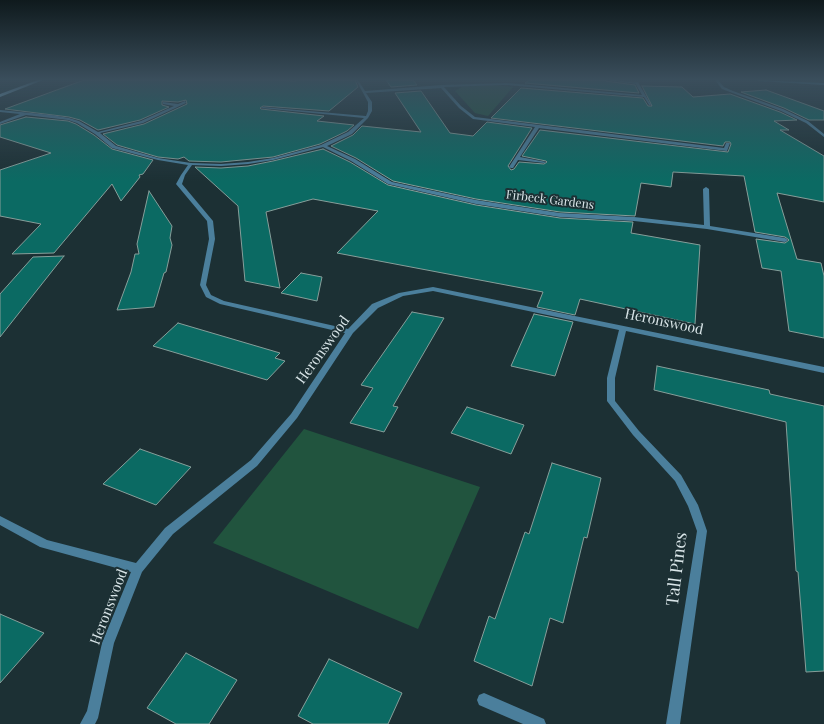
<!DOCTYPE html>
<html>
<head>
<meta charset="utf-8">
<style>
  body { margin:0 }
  canvas { display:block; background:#1c3034 }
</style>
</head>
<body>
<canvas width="824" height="724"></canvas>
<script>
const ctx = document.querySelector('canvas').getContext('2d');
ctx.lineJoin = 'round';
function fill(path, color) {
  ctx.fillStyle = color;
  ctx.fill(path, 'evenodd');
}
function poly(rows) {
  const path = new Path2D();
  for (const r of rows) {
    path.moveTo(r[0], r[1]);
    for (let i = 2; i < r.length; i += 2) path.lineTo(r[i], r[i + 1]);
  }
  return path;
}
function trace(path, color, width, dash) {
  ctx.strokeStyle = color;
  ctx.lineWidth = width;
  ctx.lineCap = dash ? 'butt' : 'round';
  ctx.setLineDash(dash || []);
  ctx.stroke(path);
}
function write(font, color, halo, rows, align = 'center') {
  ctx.font = font + ' "Playfair Display",serif';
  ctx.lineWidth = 4;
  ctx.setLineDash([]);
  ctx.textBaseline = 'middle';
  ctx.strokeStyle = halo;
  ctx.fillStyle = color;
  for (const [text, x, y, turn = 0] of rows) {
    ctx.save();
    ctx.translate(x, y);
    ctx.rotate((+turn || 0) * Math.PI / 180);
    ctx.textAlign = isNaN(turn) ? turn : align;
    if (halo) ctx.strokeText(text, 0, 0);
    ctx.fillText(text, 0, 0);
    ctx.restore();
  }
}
const green = poly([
  [493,85,513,87,488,116,475,113,455,91,462,87],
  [304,429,480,487,418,629,213,543]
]);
const building = poly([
  [84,80,275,80,295,81,297,80,355,80,358,87,329,111,263,106,260,108,261,109,324,116,317,121,354,125,347,131,320,144,273,157,221,162,189,161,184,157,178,159,158,157,117,145,103,134,144,124,187,104,186,100,178,102,162,101,162,105,169,107,140,120,98,130,80,120,69,117,5,109,84,80],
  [386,80,413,80,417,85,391,87,386,80],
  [529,80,605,80,606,81,635,85,639,93,525,83,529,80],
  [642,86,682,87,693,97,730,94,780,112,797,120,774,121,789,130,780,130,824,156,824,202,777,193,797,259,821,263,824,276,824,338,789,331,781,271,762,268,756,239,785,243,789,240,785,237,755,232,744,176,673,172,671,187,641,183,635,216,560,212,476,199,393,181,356,158,331,146,353,135,362,126,421,132,395,93,421,91,450,133,473,136,487,122,532,128,508,166,511,170,514,169,519,162,544,164,547,162,546,161,522,156,540,130,728,152,731,144,730,142,725,142,723,146,491,118,521,88,643,98,648,106,652,106,642,86],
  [766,90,824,111,824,120,809,120,784,108,741,92,766,90],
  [26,117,68,121,76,124,94,135,112,149,153,160,143,174,139,175,140,177,121,201,112,184,54,253,12,254,41,224,0,216,0,170,51,153,0,137,0,125,26,117],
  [323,149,350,162,388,185,476,205,560,218,633,222,631,233,700,245,695,324,580,299,575,315,537,307,543,292,337,253,378,211,313,199,266,212,280,288,245,281,238,206,195,167,221,168,248,166,273,161,323,149],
  [149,191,172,226,170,238,172,245,166,272,164,273,154,307,117,310,131,272,135,254,139,254,137,244,149,191],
  [64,256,0,337,0,294,33,257,64,256],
  [301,273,322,277,317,301,281,293,301,273],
  [412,312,444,318,393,406,398,407,384,432,350,423,373,388,361,385,412,312],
  [534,314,573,322,555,376,511,366,534,314],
  [178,323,280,353,275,358,285,361,267,380,153,346,178,323],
  [657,366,769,390,770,394,824,406,824,671,806,672,798,572,796,571,786,422,654,390,657,366],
  [467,407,524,425,511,454,451,433,467,407],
  [140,449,191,467,156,505,103,484,140,449],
  [552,463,601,478,587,538,584,537,563,623,550,618,532,686,474,661,489,616,495,619,525,532,529,534,552,463],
  [0,614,44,633,0,683,0,614],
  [186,653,237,680,209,724,176,724,147,708,186,653],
  [329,659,402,693,388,724,313,724,298,716,329,659]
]);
const lane = poly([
  [606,80,614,80,639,83,637,84,606,80]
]);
const street = poly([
  [356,80,358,80,365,91,441,85,507,83,642,95,635,83,638,82,651,105,649,105,644,97,507,85,444,87,461,106,475,117,724,148,726,143,730,143,727,151,539,128,520,157,546,162,544,163,518,160,513,168,511,168,509,167,535,127,473,119,459,108,441,88,366,93,372,102,372,111,368,118,352,134,327,146,355,159,392,182,476,200,560,213,634,217,704,225,703,189,706,187,709,189,710,226,785,238,788,240,785,242,707,229,634,221,560,217,476,204,388,184,351,161,323,147,273,160,248,164,221,166,192,165,185,175,182,184,213,221,215,239,206,285,211,295,224,301,348,329,372,304,399,293,433,287,824,367,824,373,626,331,615,378,615,401,639,431,681,475,698,505,707,531,680,724,666,724,697,531,688,506,675,481,633,435,607,401,607,378,619,330,433,291,403,296,378,308,353,333,297,418,257,466,173,534,142,572,114,643,98,718,95,724,80,724,87,711,102,643,131,572,40,547,0,525,0,516,47,540,136,563,165,528,251,460,291,414,345,333,220,304,206,297,200,285,209,239,207,221,176,184,181,175,188,165,158,160,112,148,95,134,77,123,68,120,26,115,0,124,0,122,20,114,0,112,0,110,52,115,69,118,79,121,98,132,141,121,174,106,163,104,163,102,178,104,185,101,186,103,143,123,100,133,116,146,158,158,191,163,221,164,248,162,273,158,321,145,348,132,364,118,261,108,263,107,366,116,368,111,368,102,356,80],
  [715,80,718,80,724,87,733,91,783,109,808,121,824,134,824,137,806,123,781,111,722,89,715,80],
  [484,693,544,719,546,724,523,724,479,705,477,700,479,695,484,693]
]);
const secondary = poly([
  [757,80,824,83,824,85,759,81,757,80]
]);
const primary = poly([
  [38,80,43,80,0,97,0,94,38,80]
]);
const farStreetnames = [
  ["Firbeck Gardens",550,200,7]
];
const streetNames = [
  ["Heronswood",664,322,12],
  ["Heronswood",323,350,-54],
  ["Heronswood",109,607,-69]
];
const nearStreetnames = [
  ["Tall Pines",677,569,-83]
];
fill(green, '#21543e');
fill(building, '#0b6a63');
trace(building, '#869e9a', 1);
fill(lane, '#4b7f9c');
fill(street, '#4b7f9c');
fill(secondary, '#56addc');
fill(primary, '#8eccf1');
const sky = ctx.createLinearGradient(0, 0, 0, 181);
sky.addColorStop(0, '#0f1a1d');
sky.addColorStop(0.44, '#3a4e5c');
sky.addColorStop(1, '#3a4e5c00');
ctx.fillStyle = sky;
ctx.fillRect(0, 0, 824, 181);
write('12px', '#d9e5e8', '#1c3034', farStreetnames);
write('14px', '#d9e5e8', '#1c3034', streetNames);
write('17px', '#d9e5e8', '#1c3034', nearStreetnames);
</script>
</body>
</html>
